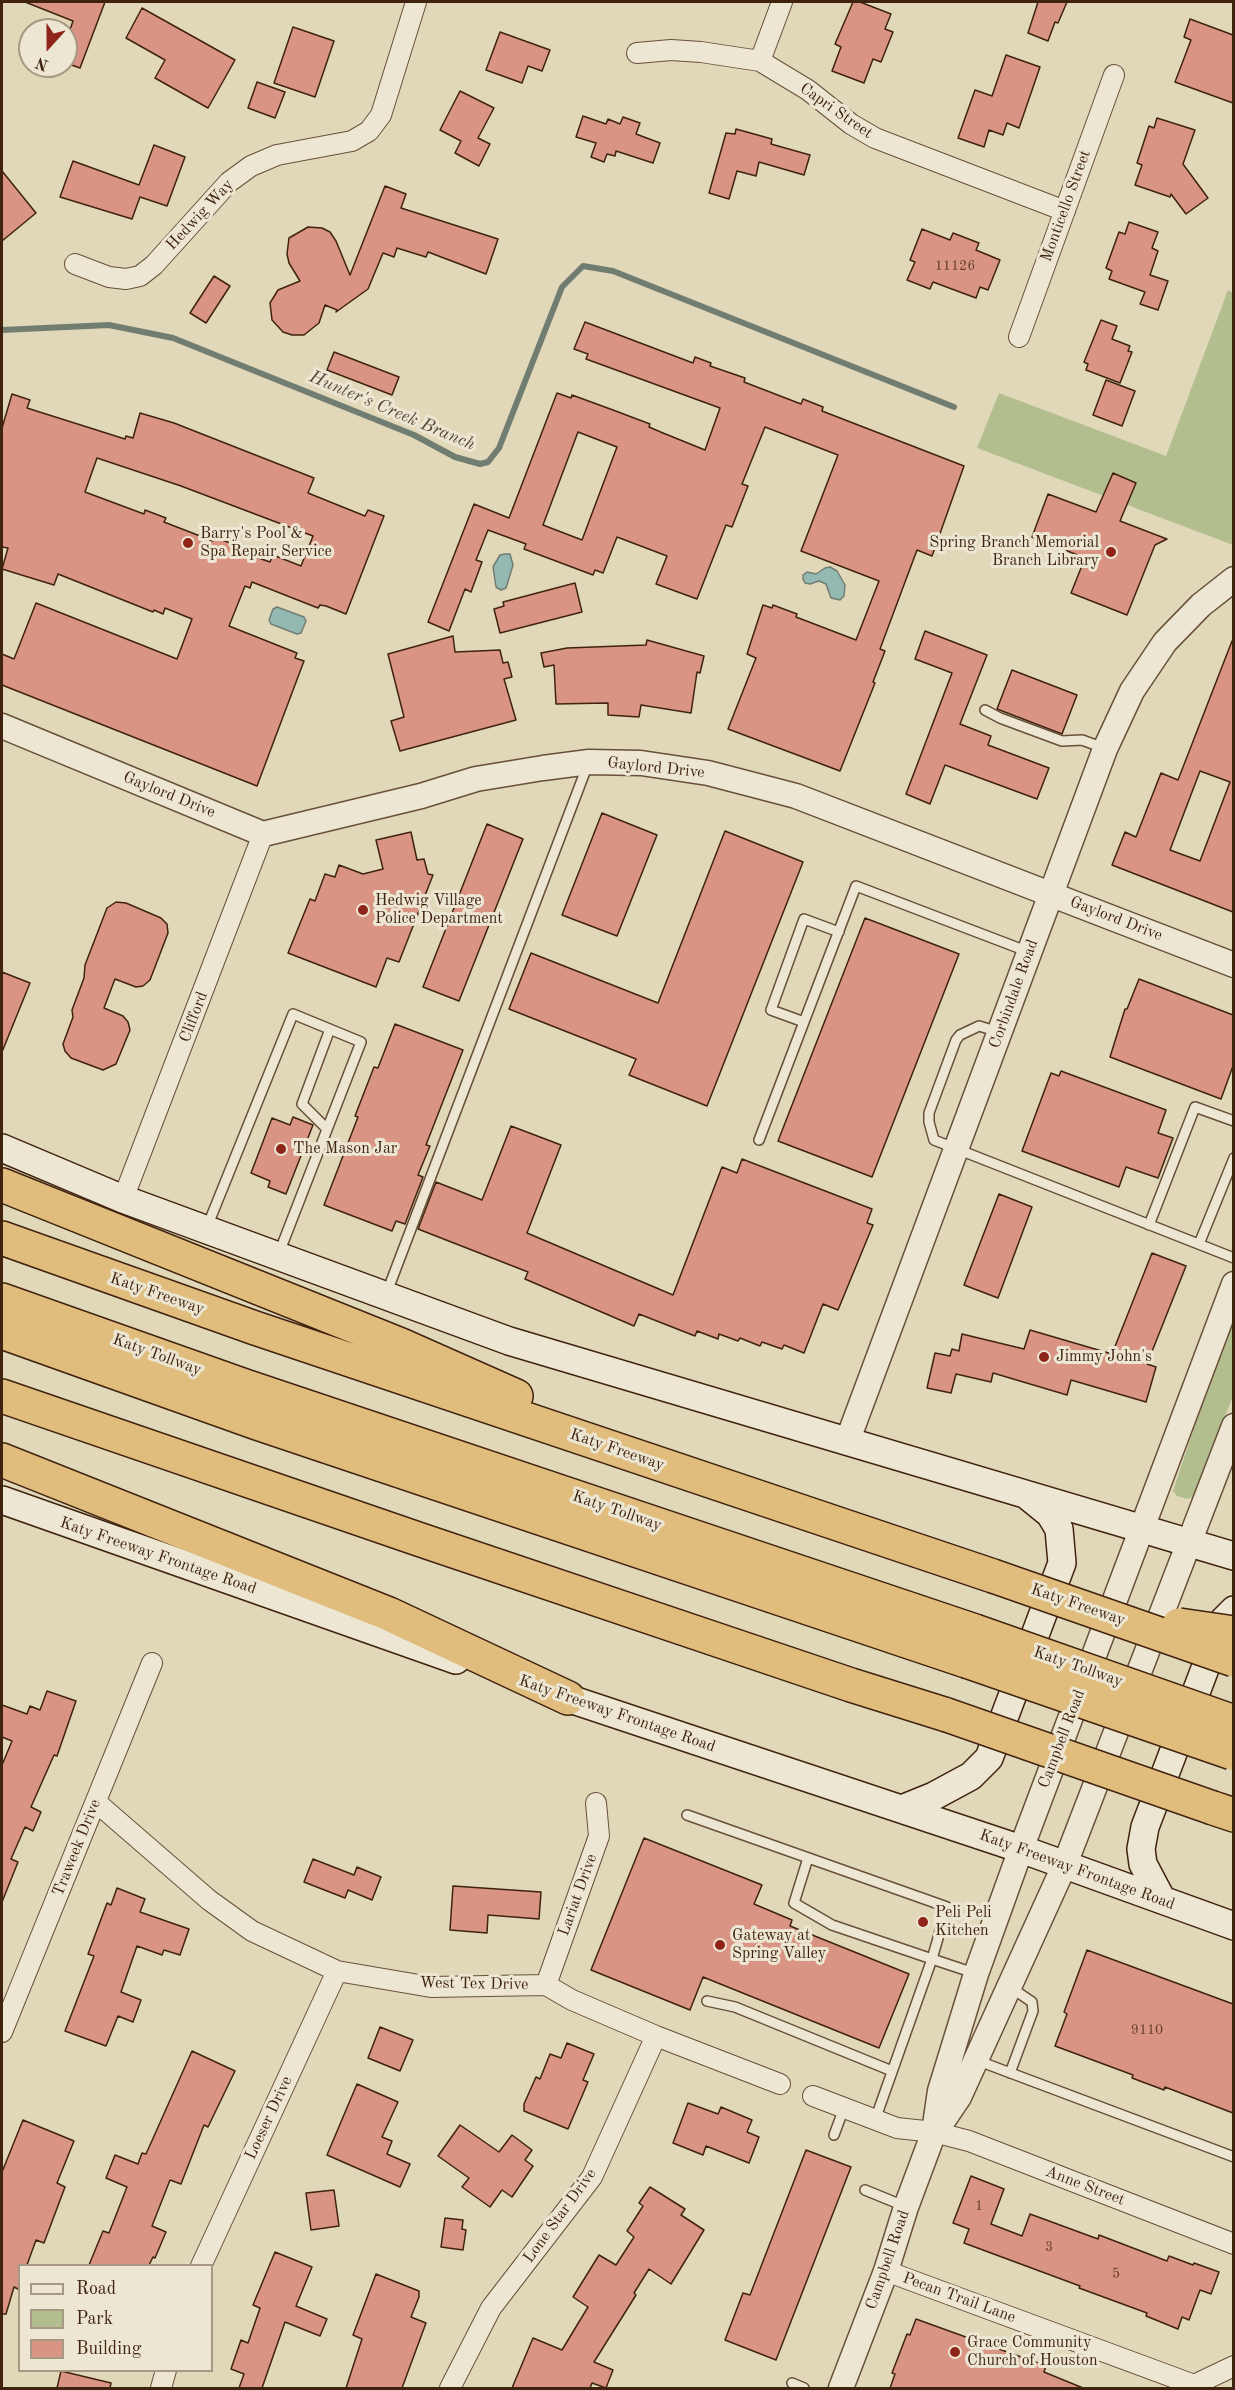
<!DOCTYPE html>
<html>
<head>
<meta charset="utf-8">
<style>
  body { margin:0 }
  #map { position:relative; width:1235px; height:2390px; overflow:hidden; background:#e1d8ba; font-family:"Old Standard TT",serif }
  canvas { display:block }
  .frame { position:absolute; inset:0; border:3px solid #40230e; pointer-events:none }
  .legend { position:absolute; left:18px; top:2264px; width:195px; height:108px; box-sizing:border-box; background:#ece6d2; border:2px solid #a79884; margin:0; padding:8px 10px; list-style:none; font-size:18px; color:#40230e }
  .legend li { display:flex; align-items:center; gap:12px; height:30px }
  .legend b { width:30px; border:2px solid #a79884 }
  .north { position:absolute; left:18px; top:18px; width:60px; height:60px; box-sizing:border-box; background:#ece6d2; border:2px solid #a79884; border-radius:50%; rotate:201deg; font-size:16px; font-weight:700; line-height:24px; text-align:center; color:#40230e }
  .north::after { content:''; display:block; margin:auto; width:21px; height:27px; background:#8f2418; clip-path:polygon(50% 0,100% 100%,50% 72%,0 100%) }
</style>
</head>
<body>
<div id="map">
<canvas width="1235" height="2390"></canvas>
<div class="frame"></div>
<ul class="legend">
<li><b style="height:8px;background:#ece6d2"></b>Road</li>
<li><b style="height:16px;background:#b3be8f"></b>Park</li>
<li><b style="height:16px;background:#d99484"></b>Building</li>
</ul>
<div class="north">N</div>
</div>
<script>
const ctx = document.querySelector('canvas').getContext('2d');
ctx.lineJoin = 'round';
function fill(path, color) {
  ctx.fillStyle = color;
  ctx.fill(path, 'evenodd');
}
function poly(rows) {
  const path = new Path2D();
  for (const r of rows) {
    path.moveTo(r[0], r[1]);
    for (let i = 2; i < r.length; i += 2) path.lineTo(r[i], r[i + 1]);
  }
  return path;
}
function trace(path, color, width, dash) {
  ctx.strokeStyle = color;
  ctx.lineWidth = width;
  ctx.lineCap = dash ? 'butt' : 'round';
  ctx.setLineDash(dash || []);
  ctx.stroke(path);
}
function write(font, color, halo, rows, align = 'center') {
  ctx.font = font + ' "Old Standard TT",serif';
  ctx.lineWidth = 6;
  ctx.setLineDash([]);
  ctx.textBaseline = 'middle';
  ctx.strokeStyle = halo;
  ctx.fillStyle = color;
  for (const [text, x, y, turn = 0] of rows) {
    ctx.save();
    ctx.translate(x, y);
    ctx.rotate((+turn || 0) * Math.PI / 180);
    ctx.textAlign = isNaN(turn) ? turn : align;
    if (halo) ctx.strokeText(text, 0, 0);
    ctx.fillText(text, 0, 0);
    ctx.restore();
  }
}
const green = poly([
  [1228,290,1233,293,1233,545,977,448,999,393,1166,456],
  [1233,1311,1233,1396,1193,1497,1187,1499,1177,1496,1173,1491]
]);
const water = poly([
  [505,554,510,554,513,565,506,588,501,590,496,587,493,567,500,555,505,554],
  [830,567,837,571,845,585,844,596,840,600,831,598,826,584,819,581,810,584,805,583,803,579,803,575,807,572,816,574,825,568,830,567],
  [277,607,304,617,306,621,301,633,297,634,271,624,269,620,273,609,277,607]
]);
const stream = poly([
  [2,330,109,325,173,338,414,435,455,457,480,464,488,462,499,448,562,287,583,266,613,271,954,407]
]);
const building = poly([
  [25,2,105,2,80,68,66,63,66,41,73,21,25,2],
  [853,2,860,2,891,14,885,29,893,32,881,62,873,59,864,83,832,71,841,47,835,44,853,2],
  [1038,2,1067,2,1058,23,1055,22,1048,41,1028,33,1038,2],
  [142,8,235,60,208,108,155,78,165,60,126,38,142,8],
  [1190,19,1233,35,1233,103,1175,82,1191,40,1184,37,1190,19],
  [293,27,334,41,315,97,274,83,293,27],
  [500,32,550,50,542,71,528,66,522,83,486,70,500,32],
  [1006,55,1040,67,1019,128,1007,123,1003,135,989,130,984,147,958,138,975,90,992,96,1006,55],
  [257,82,285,92,275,118,248,108,257,82],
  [460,91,494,108,478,138,490,144,479,166,455,153,461,141,440,130,460,91],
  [583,116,606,124,608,119,620,124,623,117,640,123,636,134,660,143,653,163,616,151,615,156,607,154,604,162,591,157,596,143,576,137,583,116],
  [1157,118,1195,130,1183,164,1208,198,1186,214,1171,194,1170,197,1135,185,1142,165,1137,163,1149,126,1154,128,1157,118],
  [736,129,772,139,771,144,810,155,804,175,759,162,756,176,737,171,729,199,709,193,726,133,735,134,736,129],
  [154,145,185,157,167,206,140,197,132,219,60,197,73,161,139,185,154,145],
  [2,171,36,213,2,241,2,171],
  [385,186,406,194,401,208,498,239,486,274,428,252,426,257,397,248,394,257,383,253,368,289,336,312,337,310,325,305,319,323,304,335,292,335,283,332,272,320,270,303,278,290,300,281,289,263,287,254,289,238,308,227,322,228,330,232,336,241,350,275,385,186],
  [1129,222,1158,232,1152,248,1158,251,1150,275,1168,281,1158,310,1140,304,1145,292,1109,279,1112,271,1106,268,1119,232,1125,234,1129,222],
  [922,229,950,240,953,233,979,243,976,250,1000,260,988,290,980,287,976,298,933,282,930,289,907,280,915,262,910,260,922,229],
  [214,276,230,286,206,323,190,313,214,276],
  [1101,320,1117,326,1112,339,1130,346,1128,351,1132,352,1120,383,1086,370,1088,364,1084,362,1101,320],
  [585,322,693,363,695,357,711,363,710,366,745,378,744,382,801,404,803,399,823,407,822,411,964,466,932,556,917,550,880,649,885,651,873,682,875,683,840,771,728,729,756,658,747,654,763,605,772,608,773,605,797,614,796,617,856,640,879,581,801,551,838,455,765,427,742,484,748,486,732,527,726,525,697,599,656,584,667,556,617,537,603,573,595,570,593,575,524,549,526,544,488,530,476,560,482,562,471,592,465,589,449,631,428,622,474,504,509,518,557,393,571,398,572,395,613,410,650,424,649,427,663,433,705,450,720,408,586,359,588,354,574,349,585,322],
  [578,432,617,447,582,540,543,525,578,432],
  [334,352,399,377,392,395,327,370,334,352],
  [1106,380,1135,391,1122,426,1093,415,1106,380],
  [12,394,30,400,27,408,125,439,126,436,133,438,140,413,174,423,314,478,308,493,365,516,368,510,384,516,346,614,326,606,320,605,318,608,252,582,250,588,245,586,229,626,297,653,295,658,304,661,257,786,2,685,2,654,14,659,36,603,177,659,192,619,165,608,163,614,154,610,153,612,58,574,54,585,2,569,8,548,2,547,2,428,12,394],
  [97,458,181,486,313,536,301,566,273,555,270,562,239,551,240,547,215,537,213,541,164,522,166,518,145,510,144,514,85,492,97,458],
  [1113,473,1136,483,1120,521,1167,539,1155,545,1127,615,1071,593,1085,558,1032,537,1048,494,1096,512,1113,473],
  [575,583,582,612,500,633,494,609,504,606,503,602,575,583],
  [925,631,987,655,960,724,991,736,988,745,1049,768,1037,799,945,765,930,804,906,794,952,673,915,659,925,631],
  [453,636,455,652,500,650,503,663,508,662,512,677,504,679,516,720,400,751,391,721,404,717,388,654,453,636],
  [647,640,704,656,700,673,697,672,691,713,641,705,639,717,608,715,608,703,556,704,554,665,544,667,541,653,567,648,646,645,647,640],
  [1232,641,1233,641,1233,912,1112,865,1125,832,1136,837,1161,773,1178,780,1232,641],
  [1200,771,1230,782,1200,861,1170,850,1200,771],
  [1012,670,1077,695,1062,734,997,709,1012,670],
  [602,813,657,835,617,936,562,915,602,813],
  [487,824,523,839,459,1001,423,987,487,824],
  [725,831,803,862,707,1106,629,1075,636,1059,509,1009,531,953,658,1003,725,831],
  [411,832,417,860,424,859,428,874,433,875,399,962,387,958,376,987,288,953,310,899,315,901,325,874,335,877,339,865,363,874,383,869,376,840,411,832],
  [116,902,126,903,161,918,167,924,168,933,150,980,143,986,136,987,115,979,104,1008,123,1016,128,1022,130,1030,116,1064,103,1070,71,1058,65,1051,63,1044,73,1017,72,1010,84,978,85,965,107,908,116,902],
  [865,918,959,954,872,1177,778,1141,865,918],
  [2,972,30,983,2,1052,2,972],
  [1139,979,1233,1015,1233,1066,1221,1099,1110,1057,1125,1009,1127,1009,1139,979],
  [395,1024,463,1050,426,1145,430,1146,418,1175,423,1177,405,1224,396,1221,392,1231,324,1205,358,1117,355,1116,374,1067,378,1068,395,1024],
  [1061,1071,1166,1110,1158,1133,1173,1138,1158,1178,1126,1167,1119,1187,1022,1151,1051,1073,1059,1076,1061,1071],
  [293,1117,313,1125,286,1194,268,1187,270,1181,251,1173,272,1118,290,1125,293,1117],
  [511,1126,561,1145,527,1233,673,1295,722,1167,737,1173,742,1159,872,1209,867,1223,873,1225,838,1310,823,1304,804,1353,784,1345,782,1349,762,1342,760,1346,740,1338,738,1341,719,1334,718,1339,697,1331,695,1336,639,1314,634,1326,525,1279,528,1272,418,1229,436,1182,482,1200,511,1126],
  [999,1194,1032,1207,998,1298,964,1285,999,1194],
  [1152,1253,1186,1266,1147,1364,1156,1367,1146,1402,1071,1380,1067,1395,993,1373,991,1382,956,1374,951,1393,927,1388,935,1353,950,1356,952,1349,959,1351,962,1334,1024,1349,1030,1330,1112,1354,1152,1253],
  [47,1691,76,1701,57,1756,54,1755,31,1807,41,1812,33,1831,25,1827,11,1859,18,1862,2,1902,2,1765,12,1741,2,1737,2,1705,27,1714,30,1706,40,1710,47,1691],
  [644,1838,762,1885,754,1904,792,1920,790,1926,909,1974,879,2048,703,1977,690,2010,591,1970,644,1838],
  [313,1859,354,1875,357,1867,381,1877,372,1900,348,1890,345,1898,304,1882,313,1859],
  [453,1886,541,1892,539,1919,488,1915,487,1933,450,1930,453,1886],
  [117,1888,145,1899,140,1912,189,1929,180,1955,164,1950,162,1955,137,1946,121,1992,141,2000,133,2022,118,2016,106,2046,65,2031,94,1956,88,1954,107,1903,111,1905,117,1888],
  [1087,1950,1233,2004,1233,2113,1165,2087,1164,2090,1132,2078,1133,2075,1055,2046,1067,2014,1064,2012,1087,1950],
  [380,2027,413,2040,400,2071,368,2058,380,2027],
  [567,2043,594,2054,583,2080,588,2082,568,2129,524,2111,524,2104,536,2077,540,2079,550,2054,561,2058,567,2043],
  [192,2051,235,2071,208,2127,204,2125,181,2184,170,2180,152,2226,166,2232,155,2258,153,2257,149,2265,89,2265,103,2231,109,2233,127,2187,106,2178,115,2155,138,2164,142,2153,146,2154,192,2051],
  [357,2084,398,2102,382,2137,392,2141,387,2154,410,2164,400,2187,327,2155,357,2084],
  [688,2103,718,2114,721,2107,752,2120,747,2132,759,2137,749,2163,706,2146,703,2155,673,2143,688,2103],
  [23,2120,74,2141,57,2183,65,2187,44,2243,36,2240,27,2265,20,2265,20,2290,14,2287,6,2314,2,2314,2,2172,23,2120],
  [460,2125,499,2152,512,2135,532,2150,525,2160,533,2166,512,2197,502,2190,490,2207,462,2187,469,2178,438,2156,460,2125],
  [806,2150,851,2167,776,2360,725,2340,743,2293,750,2295,806,2150],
  [971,2176,1004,2189,991,2224,1022,2236,1030,2214,1098,2239,1099,2235,1167,2261,1169,2256,1193,2265,1194,2263,1219,2272,1211,2294,1200,2290,1189,2320,1182,2317,1178,2329,1146,2316,1147,2313,1079,2288,1080,2286,964,2243,969,2229,953,2223,971,2176],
  [650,2187,685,2209,681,2215,704,2230,671,2284,649,2269,634,2293,636,2295,594,2362,613,2370,606,2388,592,2383,590,2388,512,2388,533,2338,562,2350,588,2307,573,2297,599,2255,616,2265,634,2237,627,2231,643,2206,639,2203,650,2187],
  [334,2190,339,2226,311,2230,306,2193,334,2190],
  [445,2218,463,2220,462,2229,466,2230,463,2250,441,2247,445,2218],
  [275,2252,312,2267,296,2306,327,2319,320,2336,285,2322,262,2388,239,2388,244,2374,231,2369,241,2340,248,2343,260,2308,253,2305,275,2252],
  [376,2274,419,2291,419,2297,411,2317,426,2323,402,2388,346,2388,362,2339,353,2335,376,2274],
  [916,2319,1046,2366,1044,2372,1083,2388,890,2388,895,2374,892,2373,907,2334,910,2335,916,2319],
  [61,2371,111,2383,110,2388,57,2388,61,2371]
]);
const service = poly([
  [985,710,1000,718,1062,741,1082,740,1104,748],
  [839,932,804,919,771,1010,804,1022,856,886,1029,952],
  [999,1032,979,1026,960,1035,956,1040,929,1113,929,1122,934,1140,1234,1258],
  [327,1129,302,1104,330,1029],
  [759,1140,804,1022],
  [1149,1225,1195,1107,1234,1121],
  [207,1227,293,1014,361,1042,279,1253],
  [1199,1244,1234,1158],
  [387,1292,588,764],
  [687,1815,947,1907,932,1959,974,1973],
  [808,1858,794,1903,832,1925,932,1959,875,2120],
  [707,2001,735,2007,892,2071],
  [976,2060,1234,2157],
  [1010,2073,1033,2011,1032,2002,1010,1987],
  [834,2135,844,2108],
  [865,2190,904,2206],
  [792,2383,804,2388]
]);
const minor = poly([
  [637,53,671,50,701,52,760,61,808,90,851,124,875,138,1065,211],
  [760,61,782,2],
  [75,264,109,277,126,279,140,276,154,265,229,182,251,166,277,155,352,141,369,131,381,115,416,2],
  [1019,337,1114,75],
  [123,1199,263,834],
  [96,1802,209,1900,252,1931,337,1971,431,1987,546,1985,572,2000,656,2036,780,2084],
  [546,1985,599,1836,596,1803],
  [2,2032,152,1663],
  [813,2096,897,2128,934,2132,969,2141,1234,2244],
  [201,2266,337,1971],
  [886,2271,1194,2385,1234,2366],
  [161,2388,166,2370],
  [450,2388,491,2308,592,2177,656,2036]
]);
const tertiary = poly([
  [2,726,263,834,421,796,476,779,543,768,589,762,641,763,708,773,796,796,1234,965],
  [847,1442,1105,749,1132,691,1165,642,1201,605,1234,579],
  [938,2128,959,2097,1065,1864,1234,1426],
  [841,2388,886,2271,906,2207,934,2132,940,2091,976,1974,1021,1849,1234,1284]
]);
const secondary = poly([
  [2,1148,123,1199,509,1341,1234,1556],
  [2,1500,456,1660],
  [549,1692,1021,1849,1234,1926],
  [902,1809,934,1796,971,1776,989,1758,1062,1563,1059,1529,1050,1514,1029,1497],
  [1162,1900,1143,1864,1141,1849,1145,1827,1223,1621,1234,1610]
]);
const motorway = poly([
  [2,1185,401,1345,516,1396],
  [2,1238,255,1328,993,1576],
  [2,1300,245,1386,975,1631],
  [2,1332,257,1423,966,1661],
  [2,1396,421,1540,851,1685,947,1715],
  [2,1460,389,1614,568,1698],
  [1213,1808,1234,1815]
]);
const motorwayBridge = poly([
  [993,1576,1234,1660],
  [1179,1625,1234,1633],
  [975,1631,1234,1722],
  [966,1661,1232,1753],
  [947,1715,1213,1808]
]);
const markers = [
  [188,543,6,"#8f2418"],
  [1111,552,6,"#8f2418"],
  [363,910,6,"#8f2418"],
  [281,1149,6,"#8f2418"],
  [1044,1357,6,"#8f2418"],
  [923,1922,6,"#8f2418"],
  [720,1945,6,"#8f2418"],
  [955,2352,6,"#8f2418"]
];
const numberNames = [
  ["11126",955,266],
  ["9110",1147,2030],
  ["1",979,2206],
  ["3",1049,2247],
  ["5",1116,2274]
];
const streetNames = [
  ["Capri Street",836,111,35],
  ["Monticello Street",1066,206,-70],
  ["Hedwig Way",200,215,-47],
  ["Gaylord Drive",656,768,6],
  ["Gaylord Drive",169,795,22],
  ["Gaylord Drive",1116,919,21],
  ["Corbindale Road",1014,994,-70],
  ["Clifford",194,1017,-69],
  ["Katy Freeway",157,1294,19],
  ["Katy Tollway",157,1355,20],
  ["Katy Freeway",617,1450,19],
  ["Katy Tollway",617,1511,19],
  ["Katy Freeway Frontage Road",158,1556,19],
  ["Katy Freeway",1078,1605,19],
  ["Katy Tollway",1078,1667,19],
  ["Katy Freeway Frontage Road",617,1714,19],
  ["Campbell Road",1062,1739,-69],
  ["Traweek Drive",77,1848,-68],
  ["Katy Freeway Frontage Road",1077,1870,20],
  ["Lariat Drive",578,1895,-70],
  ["West Tex Drive",474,1984,1],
  ["Loeser Drive",269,2118,-65],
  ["Anne Street",1085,2186,21],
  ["Lone Star Drive",560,2216,-54],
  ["Campbell Road",888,2260,-71],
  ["Pecan Trail Lane",959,2298,20]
];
const poiNames = [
  ["Barry's Pool &",200,534],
  ["Spa Repair Service",200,552],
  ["Spring Branch Memorial",1099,543,"right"],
  ["Branch Library",1099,561,"right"],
  ["Hedwig Village",375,901],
  ["Police Department",375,919],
  ["The Mason Jar",293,1149],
  ["Jimmy John's",1056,1357],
  ["Peli Peli",935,1913],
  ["Kitchen",935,1931],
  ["Gateway at",732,1936],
  ["Spring Valley",732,1954],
  ["Grace Community",967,2343],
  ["Church of Houston",967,2361]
];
const waterNames = [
  ["Hunter's Creek Branch",392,411,23]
];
fill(green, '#b3be8f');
fill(water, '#94b9b3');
trace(water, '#727d71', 1.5);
trace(stream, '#727d71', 6);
fill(building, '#d99484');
trace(building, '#40230e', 1.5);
trace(service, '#685039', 12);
trace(minor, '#685039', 22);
trace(tertiary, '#685039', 27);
trace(secondary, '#40230e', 30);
trace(motorway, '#40230e', 36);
trace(service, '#ece6d2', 9);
trace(minor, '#ece6d2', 20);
trace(tertiary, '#ece6d2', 24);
trace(secondary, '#ece6d2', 27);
trace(motorway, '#e0bc7d', 33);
trace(motorwayBridge, '#40230e', 36, []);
trace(motorwayBridge, '#e0bc7d', 33);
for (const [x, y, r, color] of markers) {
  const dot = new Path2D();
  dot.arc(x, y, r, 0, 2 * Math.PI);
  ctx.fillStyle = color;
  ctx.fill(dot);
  trace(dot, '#ece6d2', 2);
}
write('14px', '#663f2c', null, numberNames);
write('16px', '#40230e', '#ece6d2', streetNames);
write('16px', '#40230e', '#ece6d2', poiNames, 'left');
write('italic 18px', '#554837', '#ece6d2', waterNames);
</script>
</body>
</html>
